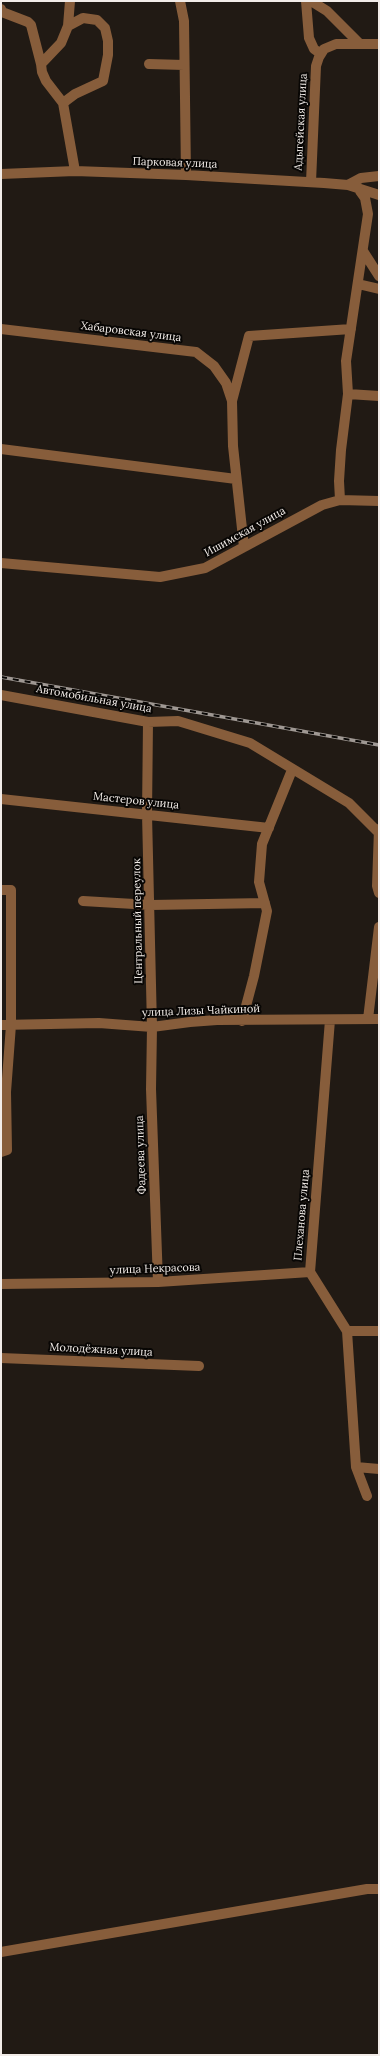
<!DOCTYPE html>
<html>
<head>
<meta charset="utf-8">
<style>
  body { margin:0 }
  #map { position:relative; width:380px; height:2056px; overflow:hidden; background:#211a14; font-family:Lora,serif }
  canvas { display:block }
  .frame { position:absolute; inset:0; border:2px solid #f2ece8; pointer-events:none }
</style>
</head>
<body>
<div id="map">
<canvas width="380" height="2056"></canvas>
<div class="frame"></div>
</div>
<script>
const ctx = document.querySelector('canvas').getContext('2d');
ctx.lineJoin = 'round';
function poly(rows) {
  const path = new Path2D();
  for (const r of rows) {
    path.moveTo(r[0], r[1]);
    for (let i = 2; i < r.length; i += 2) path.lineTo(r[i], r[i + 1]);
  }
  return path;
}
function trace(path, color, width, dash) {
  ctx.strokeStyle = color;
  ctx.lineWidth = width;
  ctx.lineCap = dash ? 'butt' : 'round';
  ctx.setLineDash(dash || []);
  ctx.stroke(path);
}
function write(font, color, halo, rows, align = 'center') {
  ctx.font = font + ' Lora,serif';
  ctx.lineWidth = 4;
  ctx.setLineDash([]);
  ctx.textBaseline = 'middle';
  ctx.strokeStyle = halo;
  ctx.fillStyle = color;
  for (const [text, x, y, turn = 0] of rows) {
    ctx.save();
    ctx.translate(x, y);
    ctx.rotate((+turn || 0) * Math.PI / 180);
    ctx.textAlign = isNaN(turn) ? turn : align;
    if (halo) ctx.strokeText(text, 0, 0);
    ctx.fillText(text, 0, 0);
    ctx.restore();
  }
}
const minor = poly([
  [180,1,184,21,186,175],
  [306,1,309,38,314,49,321,54],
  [311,1,327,11,359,43],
  [1,9,2,12,28,22,31,25,41,64],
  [68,26,70,1],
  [149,64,184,65],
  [63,103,75,94,103,81,108,55,108,41,105,28,97,20,83,18,68,26,61,43,41,64,42,72,46,81,63,103,75,171],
  [1,174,75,171,186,175,324,183,348,185,379,195],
  [311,182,316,66,319,57,324,49,336,44,379,44],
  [348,185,361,178,379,176],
  [363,251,379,276],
  [358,284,379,289],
  [1,329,196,352,214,366,226,383,232,401,233,446,244,547],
  [348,394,379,396],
  [232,401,249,336,351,329],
  [1,449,236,479],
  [340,500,339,481,341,450,348,394,346,361,368,214,365,198,360,191],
  [1,563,160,577,205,568,322,505,340,500,379,501],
  [1,695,148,722,178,721,250,743,349,803,379,833],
  [148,722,147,814,152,1027,151,1089,158,1282],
  [1,799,269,828],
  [379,829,377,886,379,893],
  [1,890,11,890,11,1025,6,1092,7,1150,1,1152],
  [83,901,151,905,265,903],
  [368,1019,379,927],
  [330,1020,310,1272,347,1331,356,1467,367,1496],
  [242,1021,254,976,267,911,259,882,262,844,292,770],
  [1,1025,99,1023,152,1027,190,1022,217,1020,379,1019],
  [1,1284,158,1282,310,1272],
  [347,1331,379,1331],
  [1,1358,199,1366],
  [356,1467,379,1469],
  [1,1952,367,1889,379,1889]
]);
const rail = poly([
  [1,677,379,745]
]);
const streetNames = [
  ["Адыгейская улица",301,122,-87],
  ["Парковая улица",175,163,2],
  ["Хабаровская улица",131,332,7],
  ["Ишимская улица",245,532,-29],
  ["Автомобильная улица",94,699,10],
  ["Мастеров улица",136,801,6],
  ["Центральный переулок",138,921,-91],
  ["улица Лизы Чайкиной",201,1011,-2],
  ["Фадеева улица",141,1155,-92],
  ["Плеханова улица",302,1215,-85],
  ["улица Некрасова",155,1269,-2],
  ["Молодёжная улица",101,1350,3]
];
trace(minor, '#875d3b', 10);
trace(rail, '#9f9893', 3.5);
trace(rail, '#080604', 2, [6]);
write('11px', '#f2ece8', '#080604', streetNames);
</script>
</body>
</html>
